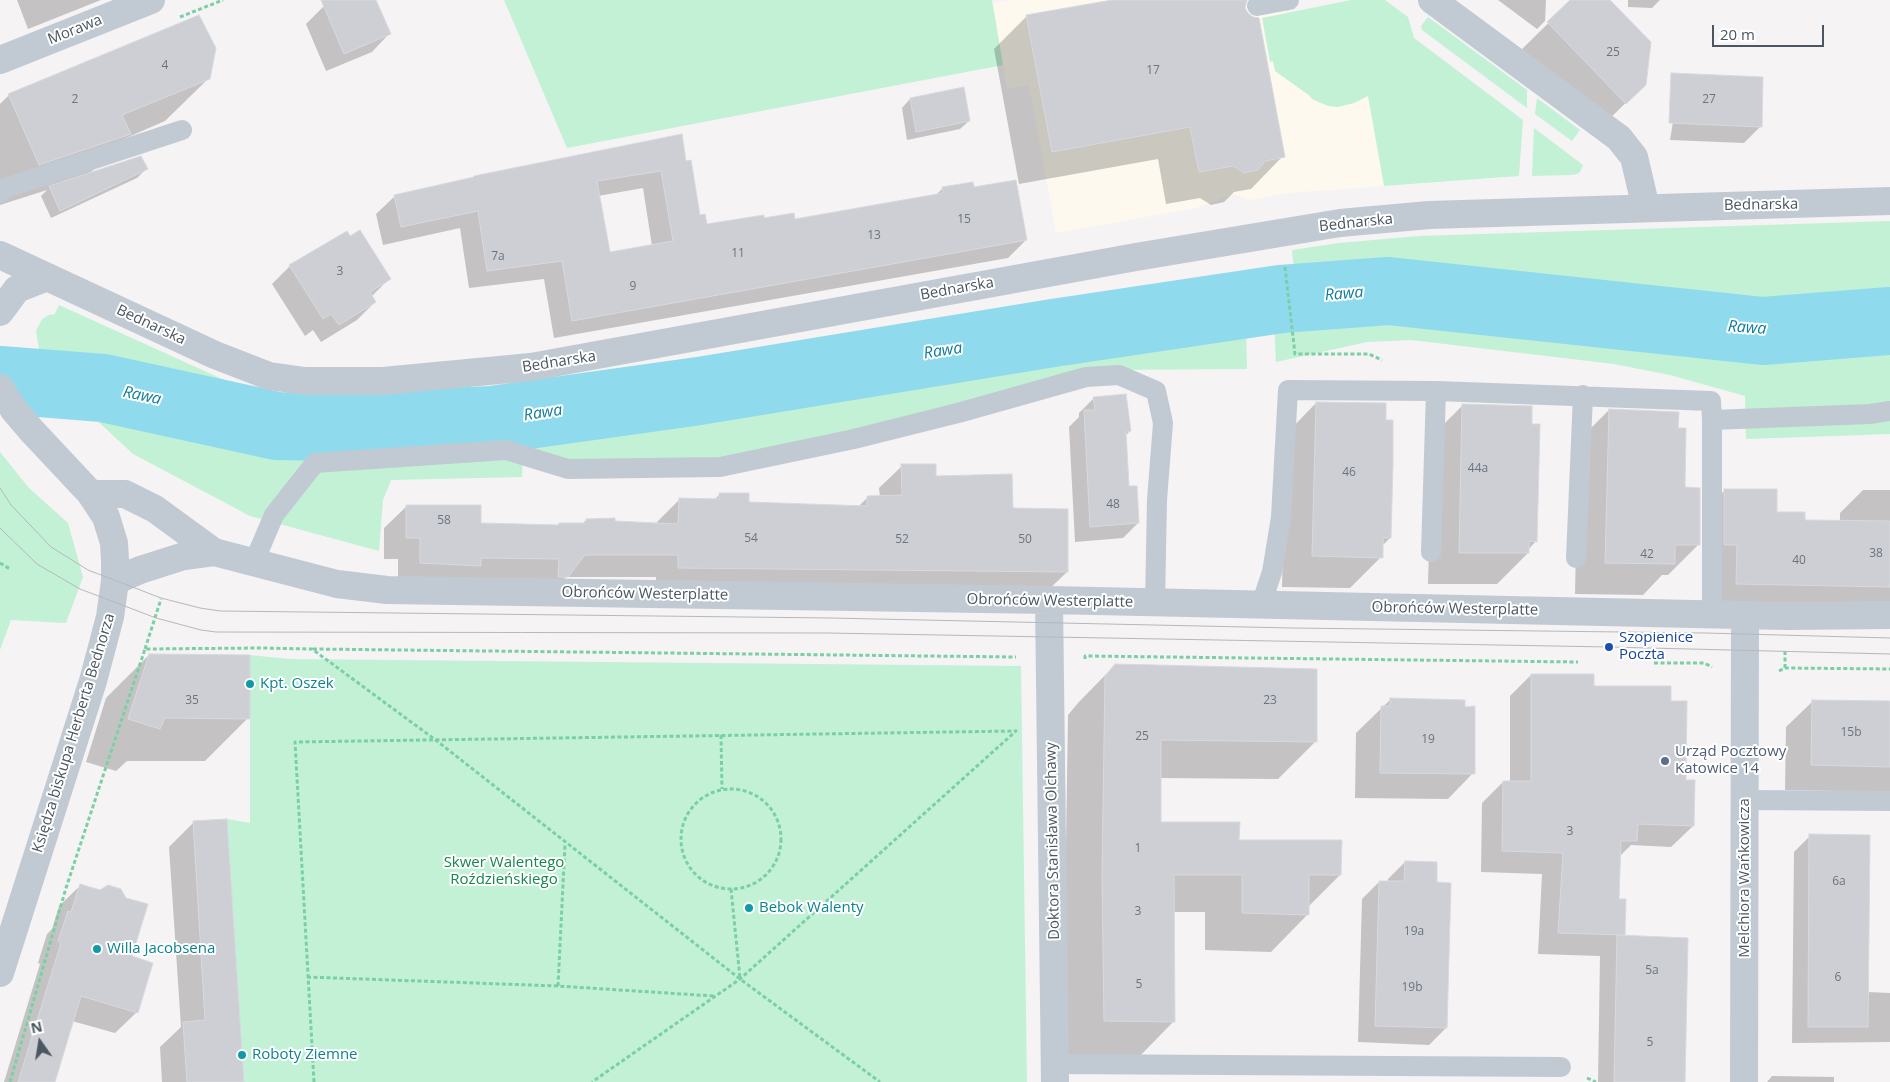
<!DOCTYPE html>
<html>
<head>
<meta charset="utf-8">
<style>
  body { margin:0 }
  #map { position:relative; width:1890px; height:1082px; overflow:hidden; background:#f5f3f3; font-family:"Open Sans",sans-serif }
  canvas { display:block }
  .north { position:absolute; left:15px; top:1017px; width:50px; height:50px; -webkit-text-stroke:4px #fff; paint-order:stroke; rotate:347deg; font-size:14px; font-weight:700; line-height:20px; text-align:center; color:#4a5661 }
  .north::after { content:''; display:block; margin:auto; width:18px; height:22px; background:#4a5661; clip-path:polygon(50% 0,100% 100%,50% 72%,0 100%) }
  .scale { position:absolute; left:1712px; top:25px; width:112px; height:22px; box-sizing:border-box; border:2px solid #4a5661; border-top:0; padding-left:6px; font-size:15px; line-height:18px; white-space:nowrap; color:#4a5661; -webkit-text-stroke:4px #fff; paint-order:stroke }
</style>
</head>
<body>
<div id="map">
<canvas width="1890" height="1082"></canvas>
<div class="north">N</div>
<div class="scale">20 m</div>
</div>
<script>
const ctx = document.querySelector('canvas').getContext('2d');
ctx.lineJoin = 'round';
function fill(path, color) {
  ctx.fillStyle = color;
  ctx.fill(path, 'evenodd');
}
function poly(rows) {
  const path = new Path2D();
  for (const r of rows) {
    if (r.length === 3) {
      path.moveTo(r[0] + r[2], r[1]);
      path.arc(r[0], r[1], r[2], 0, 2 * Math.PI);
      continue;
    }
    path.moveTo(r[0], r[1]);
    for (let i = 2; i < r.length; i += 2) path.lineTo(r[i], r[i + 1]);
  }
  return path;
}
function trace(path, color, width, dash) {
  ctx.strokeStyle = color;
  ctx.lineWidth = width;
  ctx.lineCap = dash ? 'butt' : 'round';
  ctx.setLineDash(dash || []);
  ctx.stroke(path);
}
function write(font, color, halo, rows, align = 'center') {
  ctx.font = font + ' "Open Sans",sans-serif';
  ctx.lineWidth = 4;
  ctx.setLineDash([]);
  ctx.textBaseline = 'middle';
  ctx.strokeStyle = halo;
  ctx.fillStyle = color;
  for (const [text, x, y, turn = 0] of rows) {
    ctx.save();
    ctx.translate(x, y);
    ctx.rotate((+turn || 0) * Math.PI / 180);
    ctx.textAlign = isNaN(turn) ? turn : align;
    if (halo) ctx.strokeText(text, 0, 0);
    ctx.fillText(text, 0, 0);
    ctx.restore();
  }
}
const commercial = poly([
  [1011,0,1284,0,1286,14,1510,177,1289,193,1249,200,1234,194,1196,208,1056,233,1029,85,1007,89,993,3]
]);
const green = poly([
  [504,0,992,0,1003,65,567,148],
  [1351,0,1385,0,1408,17,1414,38,1523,120,1519,176,1384,186,1368,96,1354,103,1338,107,1328,106,1312,99,1310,96,1275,71,1273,61,1270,62,1262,18],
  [1428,17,1527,90,1527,108,1422,30,1421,26],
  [1537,98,1580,130,1572,141,1535,114],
  [1534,128,1583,165,1580,172,1577,174,1570,175,1532,176],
  [1890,221,1890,296,1757,306,1698,302,1518,278,1403,267,1347,266,1294,271,1292,250,1339,243,1419,236],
  [59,305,253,393,252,395,43,354,39,349,36,331,42,319,49,315,55,314],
  [1374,306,1505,321,1729,350,1890,342,1890,434,1746,439,1745,396,1670,375,1614,364,1411,340,1367,342,1276,362,1274,319],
  [1246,324,1247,369,1102,370,810,444,720,462,572,462,523,447,522,477,391,480,383,500,379,551,250,516,133,454,76,401,285,444,523,433,673,413],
  [0,452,29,488,68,523,83,577,66,623,11,620,0,650],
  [250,655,290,659,1021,666,1027,1082,244,1082,227,819,250,823]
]);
const shadow = poly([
  [17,0,101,0,28,29],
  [338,0,375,0,389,34,372,52,326,71,306,24,324,6],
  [1119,0,1248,0,1244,3,1244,8,1283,156,1251,189,1234,192,1224,202,1211,205,1200,198,1166,204,1158,159,1019,184,994,49,1027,16],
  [1498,0,1546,0,1545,21,1537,29],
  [1572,0,1609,0,1645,84,1599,129,1522,49],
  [1628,0,1660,0,1652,8,1628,7],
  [209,78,165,121,126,138,89,174,146,169,137,178,51,218,41,196,47,190,0,205,0,104,9,95],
  [1678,92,1760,127,1744,143,1670,140],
  [910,99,969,121,960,129,907,140,902,108],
  [685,162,699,216,706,225,763,220,794,221,936,195,943,188,973,189,1026,240,1008,258,554,338,544,279,469,288,460,228,383,245,376,214,395,196],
  [643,188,652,246,609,253,598,196],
  [347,233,390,278,371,297,375,302,357,320,321,342,313,330,305,336,272,284,290,266],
  [1094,398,1130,431,1125,436,1127,488,1138,523,1123,538,1075,542,1069,427,1079,417,1079,413],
  [1316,403,1384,422,1390,538,1382,546,1381,557,1350,588,1282,587,1286,434],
  [1463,405,1531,425,1536,541,1528,550,1528,553,1497,584,1428,584,1432,436],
  [1609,410,1677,429,1684,488,1699,544,1668,575,1662,575,1643,595,1575,594,1578,441],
  [902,466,934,477,1011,510,1067,572,1044,594,656,590,656,577,566,577,544,599,398,585,398,559,384,559,384,528,407,506,480,524,557,526,559,524,582,524,586,520,657,525,657,522,679,500,714,500,720,494,747,503,858,507,867,498,880,497,879,488],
  [1863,490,1890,490,1890,609,1714,606,1714,567,1702,567,1702,513,1724,491,1776,513,1804,521,1840,522,1840,513],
  [149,655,248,718,205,761,127,761,116,771,86,762,106,698],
  [1115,665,1316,741,1278,779,1160,778,1160,823,1340,875,1308,907,1308,914,1271,952,1205,950,1205,912,1173,912,1174,1021,1137,1059,1067,1058,1065,913,1068,715,1078,703],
  [1531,675,1670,702,1693,826,1671,847,1631,845,1619,857,1618,900,1624,935,1622,937,1684,1082,1598,1082,1600,956,1538,954,1542,874,1481,872,1482,803,1503,782,1510,782,1510,696],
  [1390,700,1473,773,1448,799,1355,798,1356,733],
  [1812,702,1890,703,1890,792,1785,790,1786,727],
  [193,823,243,1082,162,1082,160,1047,181,1027,169,847],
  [1810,836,1867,992,1890,993,1890,1042,1792,1043,1794,852],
  [1405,862,1446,1028,1429,1045,1358,1042,1362,899,1379,882,1388,882,1388,879],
  [81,885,130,957,137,1012,115,1033,72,1021,53,1082,4,1082,40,964,38,963,47,934,52,929,59,906],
  [1772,1076,1834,1077,1834,1082,1767,1082]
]);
const river = poly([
  [0,380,103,388,277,426,337,427,492,420,699,391,1053,333,1281,299,1388,291,1763,331,1890,321]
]);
const building = poly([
  [321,0,376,0,391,34,344,54,321,0],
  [1112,0,1247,0,1245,8,1248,13,1253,17,1259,18,1285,157,1265,161,1258,170,1244,173,1233,166,1199,172,1190,127,1052,152,1026,15,1112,0],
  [1570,0,1610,0,1651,42,1646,85,1626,104,1547,22,1570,0],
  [199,15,216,48,210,79,122,115,131,134,39,165,8,94,199,15],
  [1671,73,1763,77,1762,127,1669,123,1671,73],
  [964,87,970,121,916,132,910,98,964,87],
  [682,134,686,161,691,160,700,215,705,214,707,224,764,215,764,218,794,213,795,219,943,193,942,187,973,182,974,187,1016,180,1027,240,572,321,562,261,487,271,478,211,401,227,394,195,474,177,474,176,682,134],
  [661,171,673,241,610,252,597,181,661,171],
  [141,156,148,169,60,211,49,186,141,156],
  [360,230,391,279,370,292,376,302,339,325,331,314,323,319,289,265,347,231,350,236,360,230],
  [1126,394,1131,431,1126,432,1129,486,1137,486,1139,523,1090,527,1084,410,1095,410,1093,397,1126,394],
  [1316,402,1386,403,1386,420,1393,420,1393,464,1391,538,1383,538,1383,558,1312,556,1316,402],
  [1462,404,1532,406,1532,424,1540,424,1537,542,1529,541,1529,553,1459,553,1462,404],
  [1609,409,1679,412,1678,428,1686,428,1685,487,1700,488,1700,545,1675,545,1675,564,1605,563,1609,409],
  [901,464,936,464,936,476,1012,474,1013,508,1068,509,1068,572,678,568,678,555,585,555,568,577,558,577,559,559,481,558,481,566,420,563,420,538,406,538,406,505,481,505,481,523,559,525,559,523,586,523,586,519,615,518,615,521,678,524,679,498,719,499,719,493,749,493,749,502,867,506,867,496,902,495,901,464],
  [1724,489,1777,489,1777,512,1805,512,1805,520,1890,521,1890,587,1736,584,1737,545,1724,545,1724,489],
  [149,654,250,655,250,719,165,718,160,729,128,719,149,654],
  [1115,664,1317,669,1317,742,1161,740,1161,822,1240,822,1239,840,1342,840,1341,875,1309,875,1309,915,1242,913,1242,875,1174,875,1175,1022,1104,1021,1102,875,1105,676,1115,664],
  [1531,674,1594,674,1594,686,1671,686,1671,701,1687,701,1686,780,1695,780,1694,826,1638,824,1637,841,1621,841,1619,899,1626,899,1625,935,1558,933,1563,853,1502,851,1503,781,1531,781,1531,674],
  [1390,698,1465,700,1465,707,1475,706,1475,774,1380,773,1381,706,1390,706,1390,698],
  [1812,700,1890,701,1890,767,1811,765,1812,700],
  [227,819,244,1082,187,1082,183,1022,205,1020,193,821,227,819],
  [1809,834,1870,835,1868,1027,1808,1027,1809,834],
  [1405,861,1437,862,1437,882,1451,883,1447,1028,1375,1026,1379,881,1404,881,1405,861],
  [80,884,100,890,108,885,121,889,126,898,148,904,132,956,153,963,138,1013,81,996,55,1082,18,1082,61,943,58,941,68,911,71,912,80,884],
  [1617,935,1688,938,1685,1082,1614,1082,1617,935]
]);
const path = poly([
  [180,17,223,0],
  [1285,267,1295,354,1369,354,1382,360],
  [0,563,10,569],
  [145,649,161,599],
  [313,649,1016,657],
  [1085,659,1085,656,1578,662],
  [1654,663,1704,663,1712,667],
  [1785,668,1785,649],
  [1779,671,1785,668,1890,669],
  [721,735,722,789],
  [731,839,50],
  [731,889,740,978],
  [307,977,558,986,714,996],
  [558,986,565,844],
  [1587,1078,1596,1082],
  [10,1082,66,888,145,649,261,648,312,649,437,741,740,979,880,1082],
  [314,1082,295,742,1016,731,740,979,592,1082]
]);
const service = poly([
  [1257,6,1289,0],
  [0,193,3,189,182,130],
  [1712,420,1870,414,1890,411],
  [1431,552,1436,391],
  [1576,558,1583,395],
  [254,562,274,515,315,463,506,450,568,469,720,467,854,439,958,413,1086,377,1119,375,1156,391,1163,423,1157,500,1155,603],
  [1261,605,1272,572,1281,517,1288,390,1436,391,1711,401,1712,420,1712,614],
  [1745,800,1890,801],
  [1055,1064,1561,1067]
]);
const minor = poly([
  [1432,0,1619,138,1634,157,1646,208],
  [0,255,215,355,269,376,305,381,383,381,531,367,1136,257,1340,223,1429,215,1890,201],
  [0,312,17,289,47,277],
  [91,494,125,494,155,509,214,552,337,584,387,590,1049,600,1786,616,1890,615],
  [115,581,140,570,184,556,214,552],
  [1049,600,1055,1082],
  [1744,1082,1745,615]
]);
const tertiary = poly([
  [0,60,151,0],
  [0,388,14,410,31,430,91,494,106,517,114,543,115,560,115,581,110,617,93,681,0,973]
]);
const tram = poly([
  [0,488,11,505,51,547,88,570,161,598,200,608,220,611,830,618,1292,628,1705,633,1890,638],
  [0,528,37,564,80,589,156,618,201,630,216,632,827,633,1609,647,1890,654]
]);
const markers = [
  [1609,647,5,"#1a4fb4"],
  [250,684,5,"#0f9aa8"],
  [1665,761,5,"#5c6f8a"],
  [749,908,5,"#0f9aa8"],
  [97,949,5,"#0f9aa8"],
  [242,1055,5,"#0f9aa8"]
];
const numberNames = [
  ["25",1613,53],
  ["4",165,66],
  ["17",1153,71],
  ["2",75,100],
  ["27",1709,100],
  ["15",964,220],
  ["13",874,236],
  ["11",738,254],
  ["7a",498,257],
  ["3",340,272],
  ["9",633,287],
  ["44a",1478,469],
  ["46",1349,473],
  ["48",1113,505],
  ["58",444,521],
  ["54",751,539],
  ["52",902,540],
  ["50",1025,540],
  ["38",1876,554],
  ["42",1647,555],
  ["40",1799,561],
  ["35",192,701],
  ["23",1270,701],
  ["15b",1851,733],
  ["25",1142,737],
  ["19",1428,740],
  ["3",1570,832],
  ["1",1138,849],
  ["6a",1839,882],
  ["3",1138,912],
  ["19a",1414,932],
  ["5a",1652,971],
  ["6",1838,978],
  ["5",1139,985],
  ["19b",1412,988],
  ["5",1650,1043]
];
const streetNames = [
  ["Morawa",75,30,-22],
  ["Bednarska",1761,205,-1],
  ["Bednarska",1356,223,-6],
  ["Bednarska",957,289,-10],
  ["Bednarska",151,325,25],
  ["Bednarska",559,362,-9],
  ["Obrońców Westerplatte",645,594,1],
  ["Obrońców Westerplatte",1050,601,1],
  ["Obrońców Westerplatte",1455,609,1],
  ["Księdza biskupa Herberta Bednorza",74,733,-73],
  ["Doktora Stanisława Olchawy",1053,841,-91],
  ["Melchiora Wańkowicza",1745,878,-90]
];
const transitNames = [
  ["Szopienice",1619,638],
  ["Poczta",1619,655]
];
const cultureNames = [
  ["Kpt. Oszek",260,684],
  ["Bebok Walenty",759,908],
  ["Willa Jacobsena",107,949],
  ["Roboty Ziemne",252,1055]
];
const serviceNames = [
  ["Urząd Pocztowy",1675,752],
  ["Katowice 14",1675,769]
];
const parkNames = [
  ["Skwer Walentego",504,863],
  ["Roździeńskiego",504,880]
];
const waterNames = [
  ["Rawa",1344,294,-5],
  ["Rawa",1747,328,4],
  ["Rawa",943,351,-9],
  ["Rawa",142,396,12],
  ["Rawa",543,413,-9]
];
fill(commercial, '#fdf9ef');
fill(green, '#c3f1d5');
fill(shadow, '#0003');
trace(river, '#90daee', 68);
fill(building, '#cdcfd5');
trace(building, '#d7d9de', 1);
trace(path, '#7ad0a6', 3, [4, 2.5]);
trace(service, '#c1cad2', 20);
trace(minor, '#c1cad2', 28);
trace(tertiary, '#c1cad2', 28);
trace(tram, '#b5b8bd', 1);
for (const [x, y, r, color] of markers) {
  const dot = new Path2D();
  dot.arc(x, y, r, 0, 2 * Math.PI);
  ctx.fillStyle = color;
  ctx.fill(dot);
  trace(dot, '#fff', 2);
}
write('12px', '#6b747e', null, numberNames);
write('15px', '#4a5661', '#fff', streetNames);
write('15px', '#164399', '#fff', transitNames, 'left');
write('15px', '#0d838f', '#fff', cultureNames, 'left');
write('15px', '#4e5e75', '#fff', serviceNames, 'left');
write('15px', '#17864f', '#fff', parkNames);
write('italic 16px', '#0c7c9b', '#fff', waterNames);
</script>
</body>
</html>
